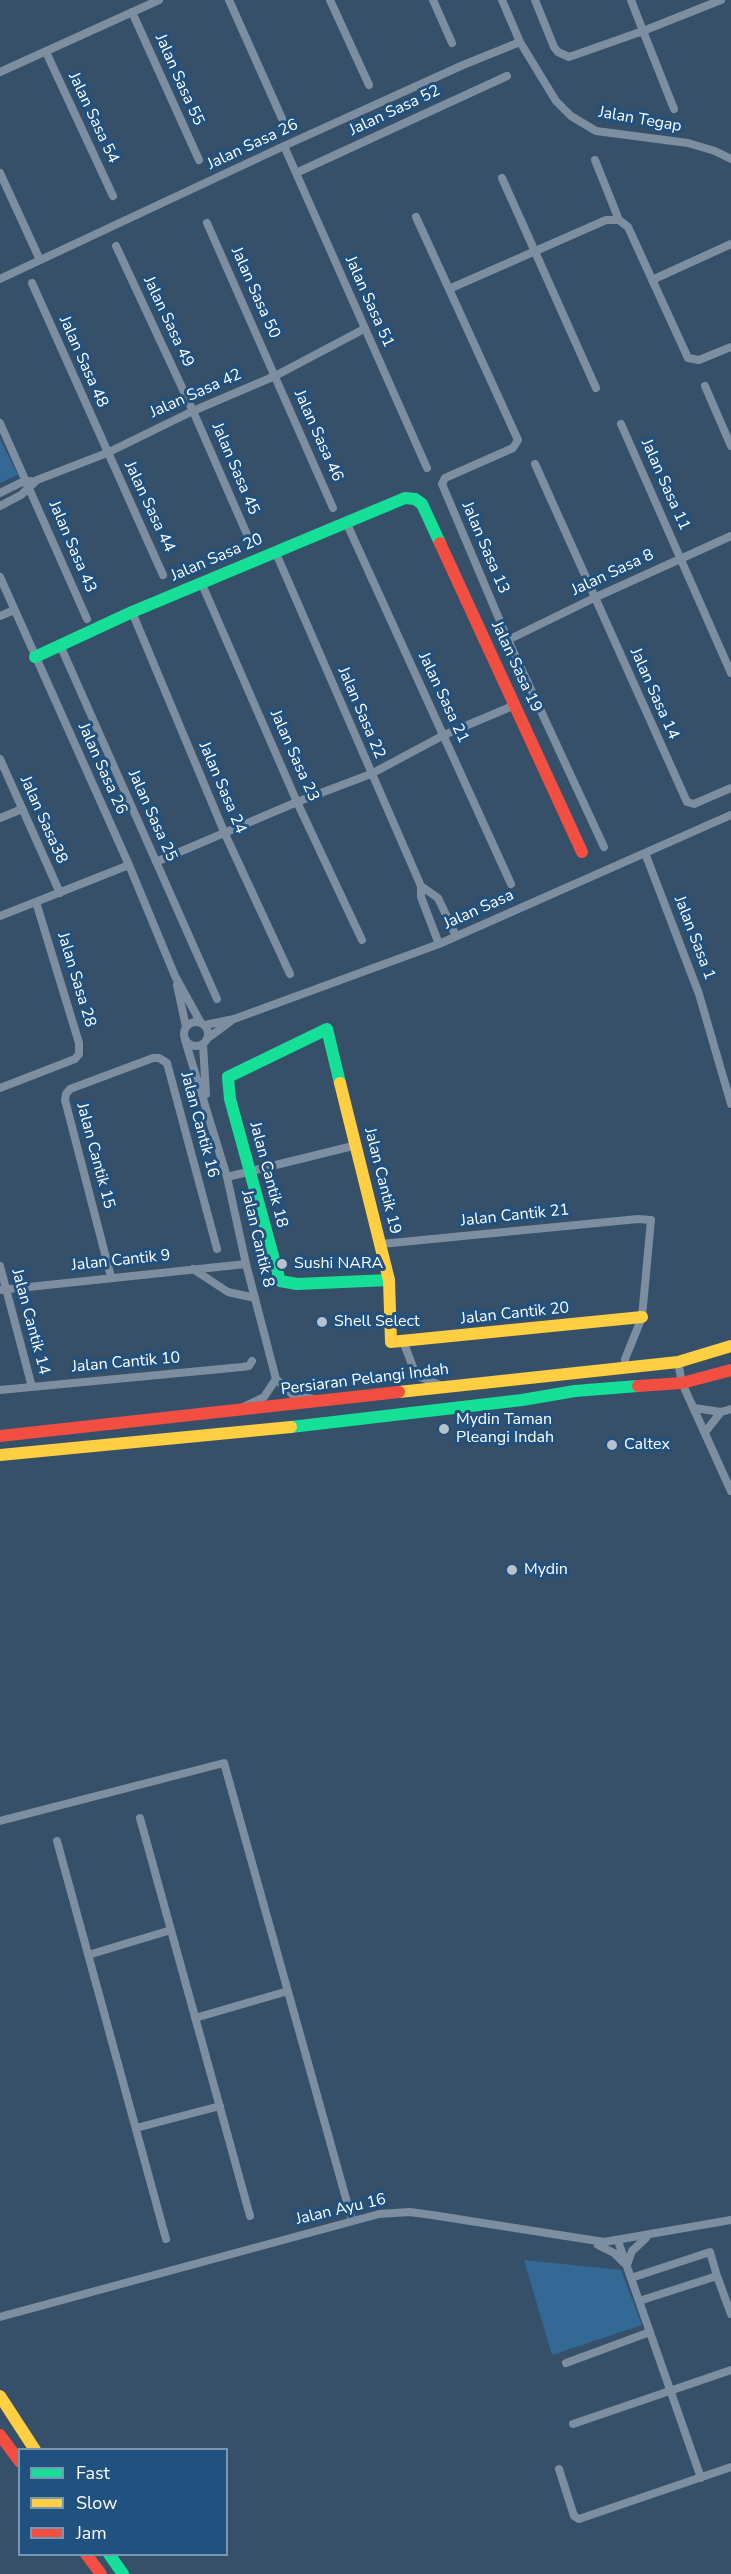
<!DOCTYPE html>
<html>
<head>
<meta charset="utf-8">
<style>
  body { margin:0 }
  #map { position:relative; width:731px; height:2574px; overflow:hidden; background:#365069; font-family:"Nunito Sans",sans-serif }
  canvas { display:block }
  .legend { position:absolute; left:18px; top:2448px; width:210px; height:108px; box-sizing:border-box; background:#21517e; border:2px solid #7a97b2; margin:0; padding:8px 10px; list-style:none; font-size:18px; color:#fff }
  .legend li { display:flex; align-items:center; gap:12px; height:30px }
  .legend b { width:30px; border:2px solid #7a97b2 }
</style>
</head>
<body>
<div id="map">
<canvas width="731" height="2574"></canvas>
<ul class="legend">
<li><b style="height:8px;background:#16e098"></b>Fast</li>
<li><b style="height:8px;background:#ffcf43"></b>Slow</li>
<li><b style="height:8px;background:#f24e42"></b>Jam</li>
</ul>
</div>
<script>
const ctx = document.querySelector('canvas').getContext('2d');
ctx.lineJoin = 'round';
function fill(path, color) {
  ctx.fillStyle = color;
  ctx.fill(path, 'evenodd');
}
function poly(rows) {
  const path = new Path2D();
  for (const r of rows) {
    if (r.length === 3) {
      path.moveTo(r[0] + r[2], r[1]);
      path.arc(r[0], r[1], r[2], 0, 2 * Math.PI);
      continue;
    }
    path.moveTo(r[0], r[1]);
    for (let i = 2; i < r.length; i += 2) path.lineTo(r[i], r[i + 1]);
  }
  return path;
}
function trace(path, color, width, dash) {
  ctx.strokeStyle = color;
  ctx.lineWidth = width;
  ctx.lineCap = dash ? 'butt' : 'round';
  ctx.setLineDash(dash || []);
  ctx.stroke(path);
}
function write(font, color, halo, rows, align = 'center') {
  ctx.font = font + ' "Nunito Sans",sans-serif';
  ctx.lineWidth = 6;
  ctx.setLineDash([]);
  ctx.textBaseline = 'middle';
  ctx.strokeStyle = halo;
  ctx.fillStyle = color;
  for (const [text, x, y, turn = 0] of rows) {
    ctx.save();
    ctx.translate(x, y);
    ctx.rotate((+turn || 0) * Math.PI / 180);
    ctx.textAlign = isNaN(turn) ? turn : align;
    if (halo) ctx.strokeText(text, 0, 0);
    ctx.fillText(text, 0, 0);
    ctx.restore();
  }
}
const green = poly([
  [0,439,18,475,0,483],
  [524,2260,621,2270,642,2325,552,2355]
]);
const street = poly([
  [229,0,284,123],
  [330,0,369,85],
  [433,0,452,43],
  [502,0,520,42,556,101,571,116,596,131,688,143,715,151,731,159],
  [535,0,554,47,558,52,569,57,643,31,674,109],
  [631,0,643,31,721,0],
  [132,12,199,160],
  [46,52,113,196],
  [0,72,159,0],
  [284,146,427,468],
  [595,160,619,220],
  [0,173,40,260],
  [296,173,507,76],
  [502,178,596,388],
  [416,217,449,289,606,220,619,220,628,227,688,358,699,360,731,347],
  [207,223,333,508],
  [116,246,193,411,249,539],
  [0,279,284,146,463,65,520,42],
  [652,280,731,244],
  [32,283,163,575],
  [449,289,518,440,513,448,445,478,442,484,508,640,604,847],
  [705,386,731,446],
  [0,423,87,619],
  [621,424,731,673],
  [535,464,687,802,694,804,731,788],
  [0,493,20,483,31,481],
  [0,506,21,495,37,480,107,453,193,411,275,376,364,329],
  [347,524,511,884],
  [275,551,421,886,421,897,439,944],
  [0,577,129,865,175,976,201,1023],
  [201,582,297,802,362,940],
  [132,612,225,834,290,974],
  [0,616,14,610],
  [508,640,594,598,731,536],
  [60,645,217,999],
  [0,759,60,893],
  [0,818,22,809],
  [645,853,699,994,731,1104],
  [156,862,297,802,371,774,444,735,515,705],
  [421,886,438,898,456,936],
  [0,916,129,865],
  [177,985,186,1027],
  [196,1034,12],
  [205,1025,234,1019,439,944,731,815],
  [208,1038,231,1021],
  [185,1040,227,1177,246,1264,276,1379,292,1394,313,1399],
  [203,1045,206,1094],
  [0,1088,75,1059,79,1054,79,1043,36,902],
  [227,1177,357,1145],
  [381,1244,638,1219,651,1220,642,1317,625,1359,625,1368],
  [0,1266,32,1387],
  [193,1269,228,1292,255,1298],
  [111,1277,65,1100,66,1094,70,1089,153,1058,159,1058,167,1063,217,1249],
  [0,1290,246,1264],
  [403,1341,416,1375,442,1386],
  [678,1362,682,1383,731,1491],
  [0,1390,242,1367,249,1366,252,1361],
  [243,1407,264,1397,276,1379],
  [694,1408,721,1412,731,1409],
  [706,1431,721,1412],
  [140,1818,250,2216],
  [0,1821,224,1763,352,2220],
  [57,1841,166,2239],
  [88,1955,171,1930],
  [195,2018,288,1991],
  [136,2128,220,2106],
  [618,2241,701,2478],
  [598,2245,614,2253,624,2263],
  [627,2265,632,2251,646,2238],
  [717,2276,731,2314],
  [631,2278,710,2252,717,2276,639,2301],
  [0,2317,379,2214,410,2212,432,2215,604,2242,731,2220],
  [566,2363,650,2332],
  [573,2424,731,2370],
  [559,2469,574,2516,579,2519,731,2467]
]);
const fast = poly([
  [35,657,132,612,405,498,415,499,422,504,440,543],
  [340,1083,327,1029,228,1077,230,1099,280,1281,297,1284,389,1280],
  [291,1427,522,1400,575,1391,638,1386],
  [109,2554,123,2574]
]);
const slow = poly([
  [340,1083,389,1280,391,1342,642,1317],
  [399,1392,678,1362,731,1346],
  [0,1455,291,1427],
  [0,2396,35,2450]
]);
const jam = poly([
  [440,543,582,852],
  [638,1386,682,1383,731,1370],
  [0,1436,399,1392],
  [0,2435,20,2462],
  [86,2554,101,2574]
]);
const markers = [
  [282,1264,6,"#b9c2ca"],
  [322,1322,6,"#b9c2ca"],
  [444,1429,6,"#b9c2ca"],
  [612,1445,6,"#b9c2ca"],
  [512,1570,6,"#b9c2ca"]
];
const streetNames = [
  ["Jalan Sasa 55",179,80,66],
  ["Jalan Sasa 52",395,111,-25],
  ["Jalan Sasa 54",93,118,65],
  ["Jalan Tegap",640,120,10],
  ["Jalan Sasa 26",253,145,-25],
  ["Jalan Sasa 50",255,293,66],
  ["Jalan Sasa 51",369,302,66],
  ["Jalan Sasa 49",168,322,65],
  ["Jalan Sasa 48",83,362,66],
  ["Jalan Sasa 42",196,394,-24],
  ["Jalan Sasa 46",318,436,66],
  ["Jalan Sasa 45",235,469,67],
  ["Jalan Sasa 11",665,485,66],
  ["Jalan Sasa 44",149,507,65],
  ["Jalan Sasa 43",72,547,67],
  ["Jalan Sasa 13",485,548,67],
  ["Jalan Sasa 20",217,558,-23],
  ["Jalan Sasa 8",613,573,-25],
  ["Jalan Sasa 19",516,667,65],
  ["Jalan Sasa 14",654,694,66],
  ["Jalan Sasa 21",443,698,65],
  ["Jalan Sasa 22",361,713,67],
  ["Jalan Sasa 23",294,756,66],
  ["Jalan Sasa 26",102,769,66],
  ["Jalan Sasa 24",222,788,67],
  ["Jalan Sasa 25",152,816,66],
  ["Jalan Sasa38",43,820,66],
  ["Jalan Sasa",479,910,-24],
  ["Jalan Sasa 1",694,938,69],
  ["Jalan Sasa 28",76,980,73],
  ["Jalan Cantik 16",199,1125,75],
  ["Jalan Cantik 15",95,1156,75],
  ["Jalan Cantik 18",268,1175,75],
  ["Jalan Cantik 19",382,1181,76],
  ["Jalan Cantik 21",515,1216,-6],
  ["Jalan Cantik 8",257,1239,77],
  ["Jalan Cantik 9",121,1261,-6],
  ["Jalan Cantik 20",515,1314,-6],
  ["Jalan Cantik 14",30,1322,75],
  ["Jalan Cantik 10",126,1363,-5],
  ["Persiaran Pelangi Indah",365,1380,-7],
  ["Jalan Ayu 16",341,2210,-13]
];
const poiNames = [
  ["Sushi NARA",294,1264],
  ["Shell Select",334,1322],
  ["Mydin Taman",456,1420],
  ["Pleangi Indah",456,1438],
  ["Caltex",624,1445],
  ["Mydin",524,1570]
];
fill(green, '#346895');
trace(street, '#7c8ea0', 8);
trace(fast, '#16e098', 12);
trace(slow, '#ffcf43', 12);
trace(jam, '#f24e42', 12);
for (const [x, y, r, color] of markers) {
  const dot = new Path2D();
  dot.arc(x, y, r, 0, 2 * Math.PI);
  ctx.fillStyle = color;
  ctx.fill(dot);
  trace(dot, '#21517e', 2);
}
write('16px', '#fff', '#21517e', streetNames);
write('16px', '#fff', '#21517e', poiNames, 'left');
</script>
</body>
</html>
